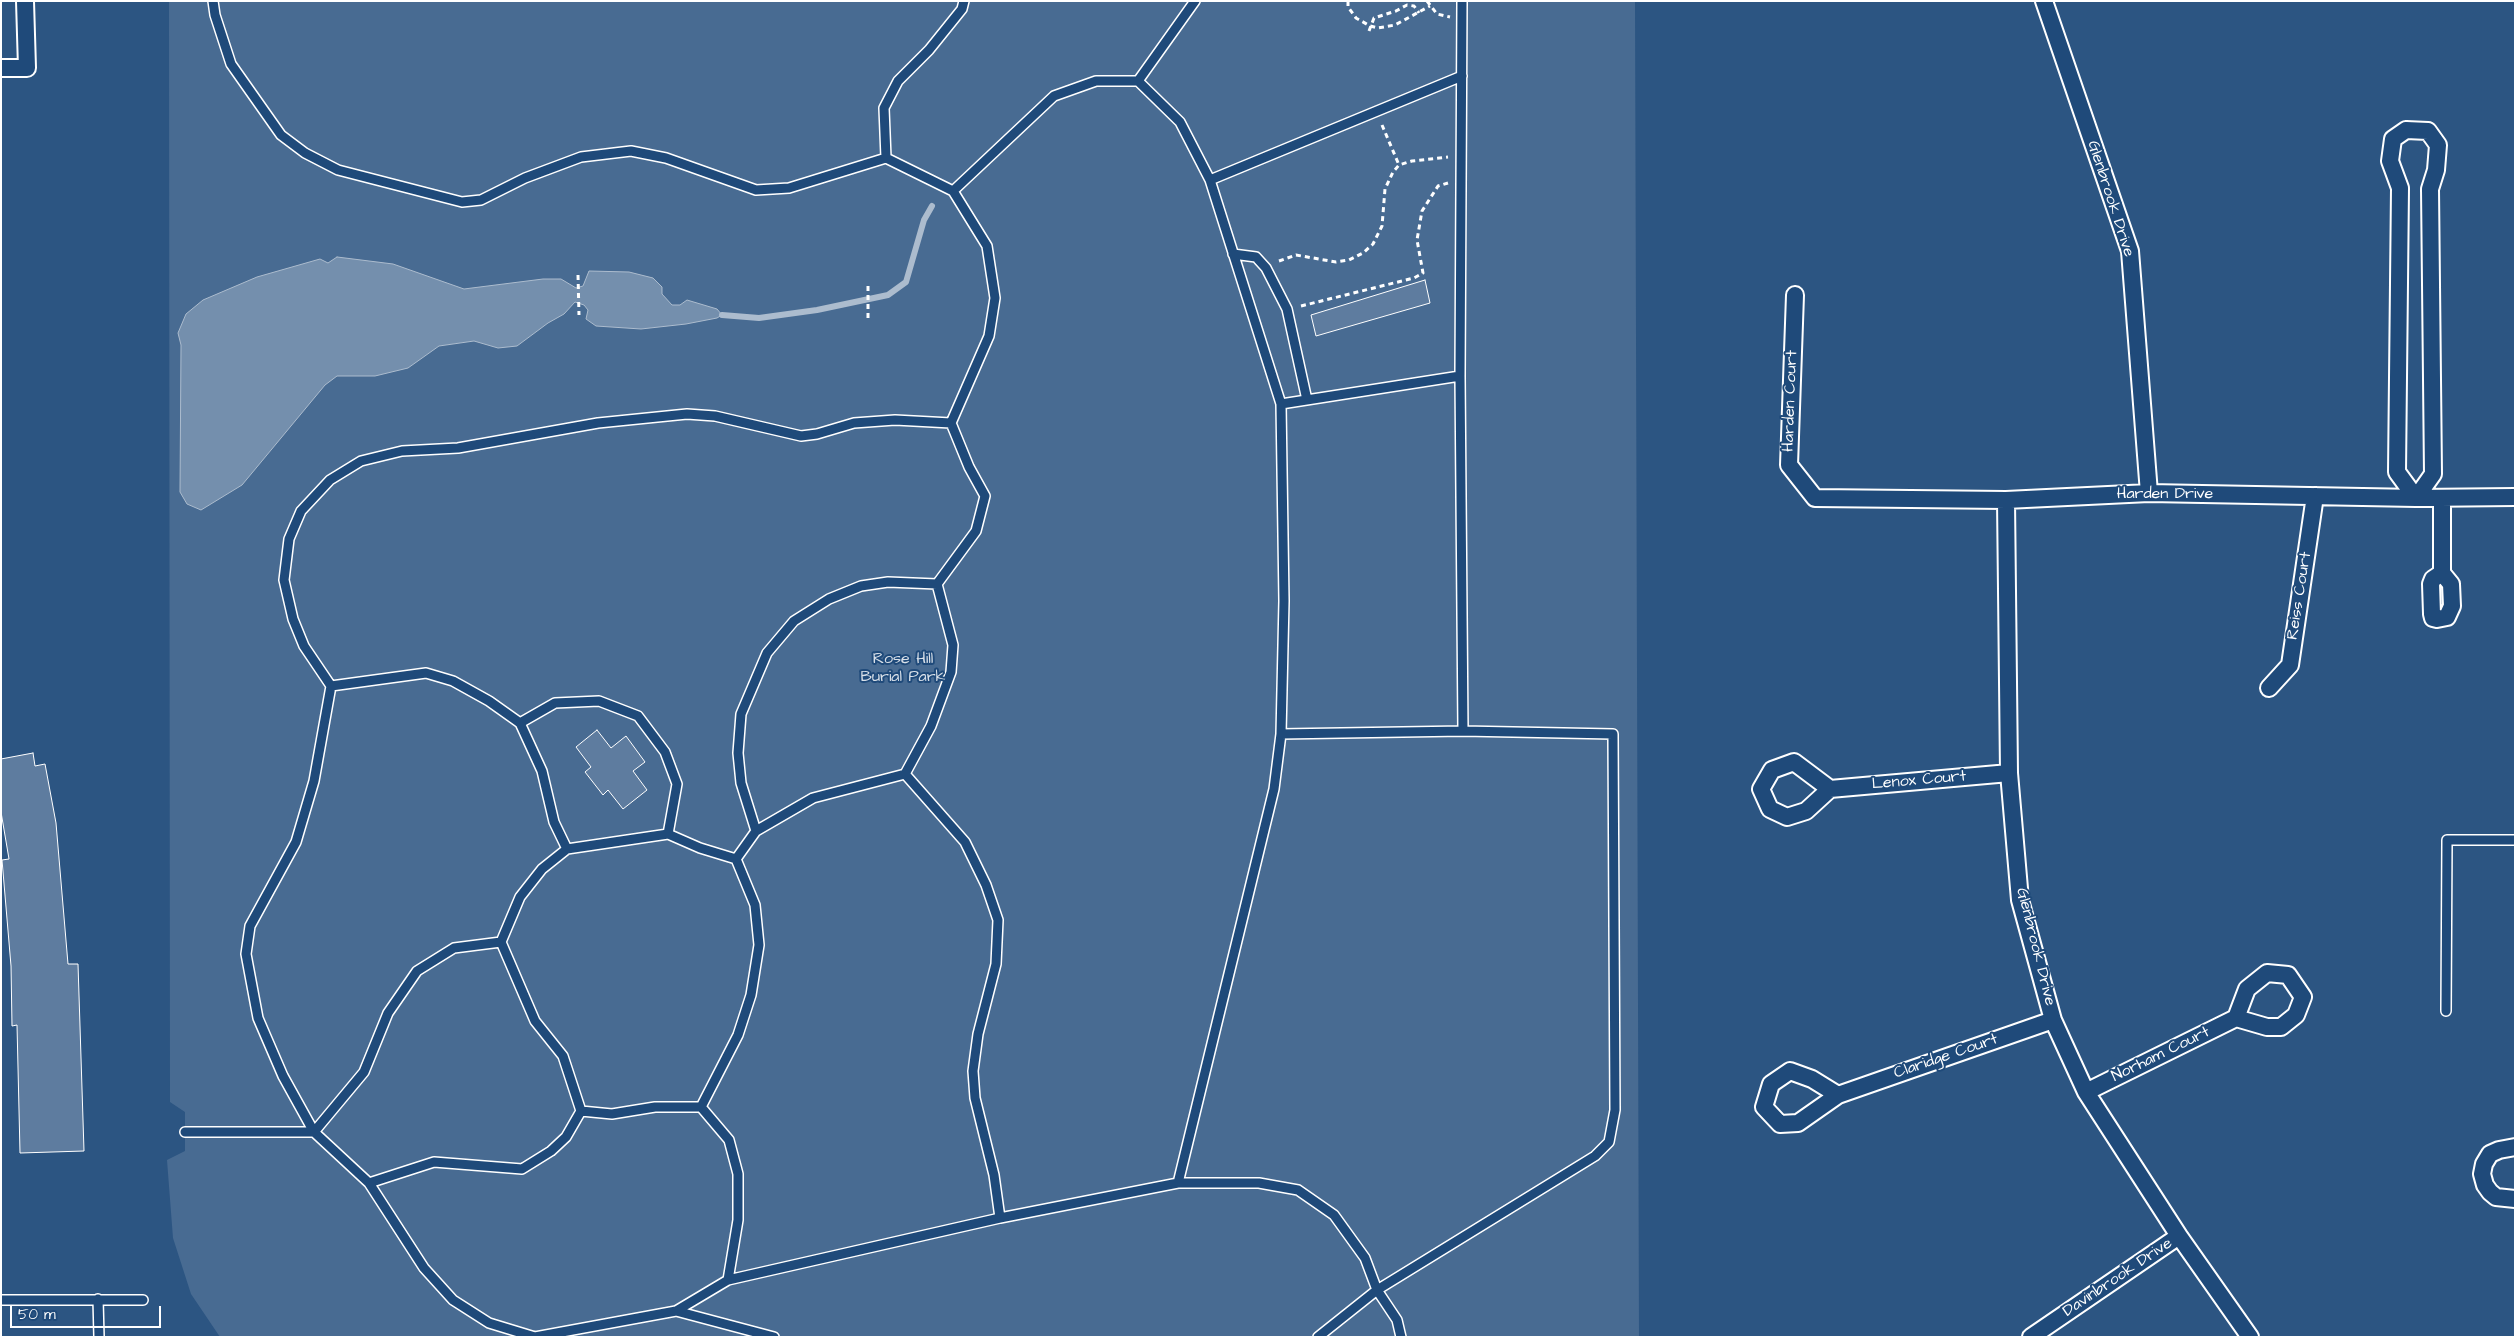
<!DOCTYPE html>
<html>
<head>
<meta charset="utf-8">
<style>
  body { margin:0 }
  #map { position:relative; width:2516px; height:1338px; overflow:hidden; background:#2c5582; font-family:"Architects Daughter",sans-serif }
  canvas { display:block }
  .frame { position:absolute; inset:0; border:2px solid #fff; pointer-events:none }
  .scale { position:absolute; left:10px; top:1306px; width:151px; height:22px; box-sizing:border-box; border:2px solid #fff; border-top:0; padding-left:6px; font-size:15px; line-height:18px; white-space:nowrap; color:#fff; -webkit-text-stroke:4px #1f4a7a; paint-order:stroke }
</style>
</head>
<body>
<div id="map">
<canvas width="2516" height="1338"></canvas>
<div class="frame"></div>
<div class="scale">50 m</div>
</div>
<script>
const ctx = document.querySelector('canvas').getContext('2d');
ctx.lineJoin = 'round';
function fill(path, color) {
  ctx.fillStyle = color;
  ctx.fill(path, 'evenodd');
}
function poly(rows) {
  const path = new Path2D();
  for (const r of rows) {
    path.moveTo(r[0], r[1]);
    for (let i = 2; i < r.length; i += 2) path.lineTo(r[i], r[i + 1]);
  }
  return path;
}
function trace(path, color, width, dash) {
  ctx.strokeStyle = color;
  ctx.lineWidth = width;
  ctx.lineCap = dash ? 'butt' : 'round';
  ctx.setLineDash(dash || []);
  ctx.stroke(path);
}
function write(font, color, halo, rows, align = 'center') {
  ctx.font = font + ' "Architects Daughter",sans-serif';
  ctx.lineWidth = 4;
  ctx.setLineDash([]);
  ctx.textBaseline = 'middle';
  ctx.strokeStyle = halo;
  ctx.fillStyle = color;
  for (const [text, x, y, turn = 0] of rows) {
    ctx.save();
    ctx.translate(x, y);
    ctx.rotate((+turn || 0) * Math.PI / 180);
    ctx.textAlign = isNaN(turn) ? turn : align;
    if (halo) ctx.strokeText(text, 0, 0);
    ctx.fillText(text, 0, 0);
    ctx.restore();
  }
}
const green = poly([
  [169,1,1635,1,1639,1337,220,1337,191,1294,173,1238,167,1160,185,1151,185,1112,170,1102]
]);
const water = poly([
  [337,257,393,264,464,289,543,279,561,279,576,288,583,286,589,271,629,272,653,278,662,287,662,294,672,305,680,305,687,300,717,309,722,315,717,318,686,324,641,329,596,326,586,319,588,310,584,305,575,302,564,314,548,323,517,346,498,348,474,341,439,346,408,368,375,376,337,376,325,385,242,485,201,510,187,504,180,492,181,345,178,333,186,314,203,300,257,277,320,259,328,263,337,257]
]);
const stream = poly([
  [722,315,759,318,817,310,888,295,906,282,924,220,932,206]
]);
const building = poly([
  [1425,280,1430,303,1316,336,1311,315,1425,280],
  [597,730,611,748,626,736,645,762,633,771,647,790,623,809,608,790,603,795,585,772,591,767,576,747,597,730],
  [33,753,35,766,45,764,56,823,68,964,78,964,84,1151,20,1153,17,1025,12,1026,11,966,2,860,9,859,1,812,1,759,33,753]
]);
const path = poly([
  [1348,1,1348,7,1356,18,1370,26,1378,28,1395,25,1430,6],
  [1427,1,1437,14,1450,17],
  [1369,31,1374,18,1396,11,1407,5,1414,6,1419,13],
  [1382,125,1399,165],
  [1279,261,1296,255,1336,262,1349,260,1363,253,1373,244,1382,226,1385,189,1393,172,1399,165,1412,161,1448,157],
  [578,275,579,315],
  [1301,306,1414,278,1423,273,1417,240,1422,211,1438,186,1448,183],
  [868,318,868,283]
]);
const service = poly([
  [1462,1,1460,376,1463,731],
  [1138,81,1195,1],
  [886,158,884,108,898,81,929,50,962,9,964,1],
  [1210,180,1462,76],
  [953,191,1054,96,1096,81,1138,81,1180,122,1210,180,1281,404,1284,601,1281,734,1274,789,1178,1183],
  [1233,254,1256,257,1266,268,1287,309,1307,400],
  [1281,404,1460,376],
  [331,686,426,673,453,681,489,701,520,723,542,771,554,822,567,849,542,869,520,897,501,942,535,1021,563,1056,581,1111],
  [520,723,555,703,599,701,638,716,665,752,677,784,668,834],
  [1281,734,1463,731,1613,734,1615,1110,1609,1142,1595,1156,1377,1290,1318,1337],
  [905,774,931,726,951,672,953,645,937,584],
  [756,831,741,783,738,753,741,714,767,653,794,621,829,599,861,586,888,582,937,584,976,531,985,496,969,467,951,423],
  [567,849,668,834,700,848,736,859,756,831,813,798,905,774,965,842,986,885,998,920,996,964,978,1034,973,1071,975,1098,994,1175,1000,1218],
  [501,942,454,948,417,971,388,1013,364,1072,314,1132,369,1183,424,1268,453,1300,489,1323,535,1337,676,1311,728,1280,1000,1218,1178,1183,1259,1183,1298,1190,1334,1215,1365,1258,1377,1290,1397,1320,1401,1337],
  [2446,1011,2447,840,2515,840],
  [701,1107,738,1035,751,995,759,945,755,905,736,859],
  [581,1111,612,1114,655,1107,701,1107,729,1140,738,1174,738,1220,728,1280],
  [185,1132,314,1132,283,1076,258,1018,246,954,250,926,296,842,314,781,331,686,304,646,293,619,284,580,289,539,301,511,330,480,361,461,402,451,458,448,598,423,687,414,715,416,801,436,817,434,854,423,895,420,951,423,989,336,995,298,987,246,953,191,886,158,789,188,756,190,666,158,631,151,581,157,525,178,481,200,462,202,338,170,305,153,281,135,231,64,215,15,213,1],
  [369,1183,434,1162,522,1169,551,1151,566,1137,581,1111],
  [98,1299,99,1337],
  [1,1300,143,1300],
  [676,1311,774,1337]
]);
const minor = poly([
  [2044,1,2130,251,2149,493],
  [1,68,27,68,25,1],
  [2406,130,2428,131,2438,145,2436,170,2430,189,2433,474,2416,498,2397,472,2400,188,2390,161,2393,139,2406,130],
  [1795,295,1789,465,1815,498,2006,500,2149,493,2416,498,2515,497],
  [2006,500,2009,773,2020,900,2053,1020,2086,1092,2179,1236,2250,1337],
  [2442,573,2433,579,2431,584,2432,614,2433,618,2437,619,2447,617,2452,606,2451,584,2442,573,2442,498],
  [2269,688,2290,665,2315,496],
  [1830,789,1794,762,1772,770,1761,789,1770,809,1787,817,1806,811,1830,789,2009,773],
  [2086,1092,2236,1018,2247,989,2267,973,2288,975,2303,997,2296,1015,2281,1027,2267,1027,2236,1018],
  [1838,1095,1812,1079,1790,1071,1771,1084,1764,1107,1780,1124,1798,1123,1838,1095,2053,1020],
  [2515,1147,2499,1150,2490,1154,2484,1164,2482,1174,2485,1185,2490,1192,2496,1197,2515,1199],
  [2031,1337,2179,1236]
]);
const streetNames = [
  ["Glenbrook Drive",2110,199,72],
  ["Harden Court",1791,401,-88],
  ["Harden Drive",2165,495],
  ["Reiss Court",2300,596,-81],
  ["Lenox Court",1919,781,-5],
  ["Glenbrook Drive",2035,947,76],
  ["Norham Court",2161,1055,-26],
  ["Claridge Court",1946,1057,-19],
  ["Davinbrook Drive",2118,1278,-34]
];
const parkNames = [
  ["Rose Hill",903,660],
  ["Burial Park",903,678]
];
fill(green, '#486b92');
fill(water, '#748fad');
trace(water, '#acbcce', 1);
trace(stream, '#acbcce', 6);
fill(building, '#5e7c9f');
trace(building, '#fff', 1);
trace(service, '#fff', 12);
trace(minor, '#fff', 20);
trace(path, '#fff', 3, [5, 4]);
trace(service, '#1f4a7a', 9);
trace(minor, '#1f4a7a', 16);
write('16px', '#fff', '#1f4a7a', streetNames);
write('16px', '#dae1e9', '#1f4a7a', parkNames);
</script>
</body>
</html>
